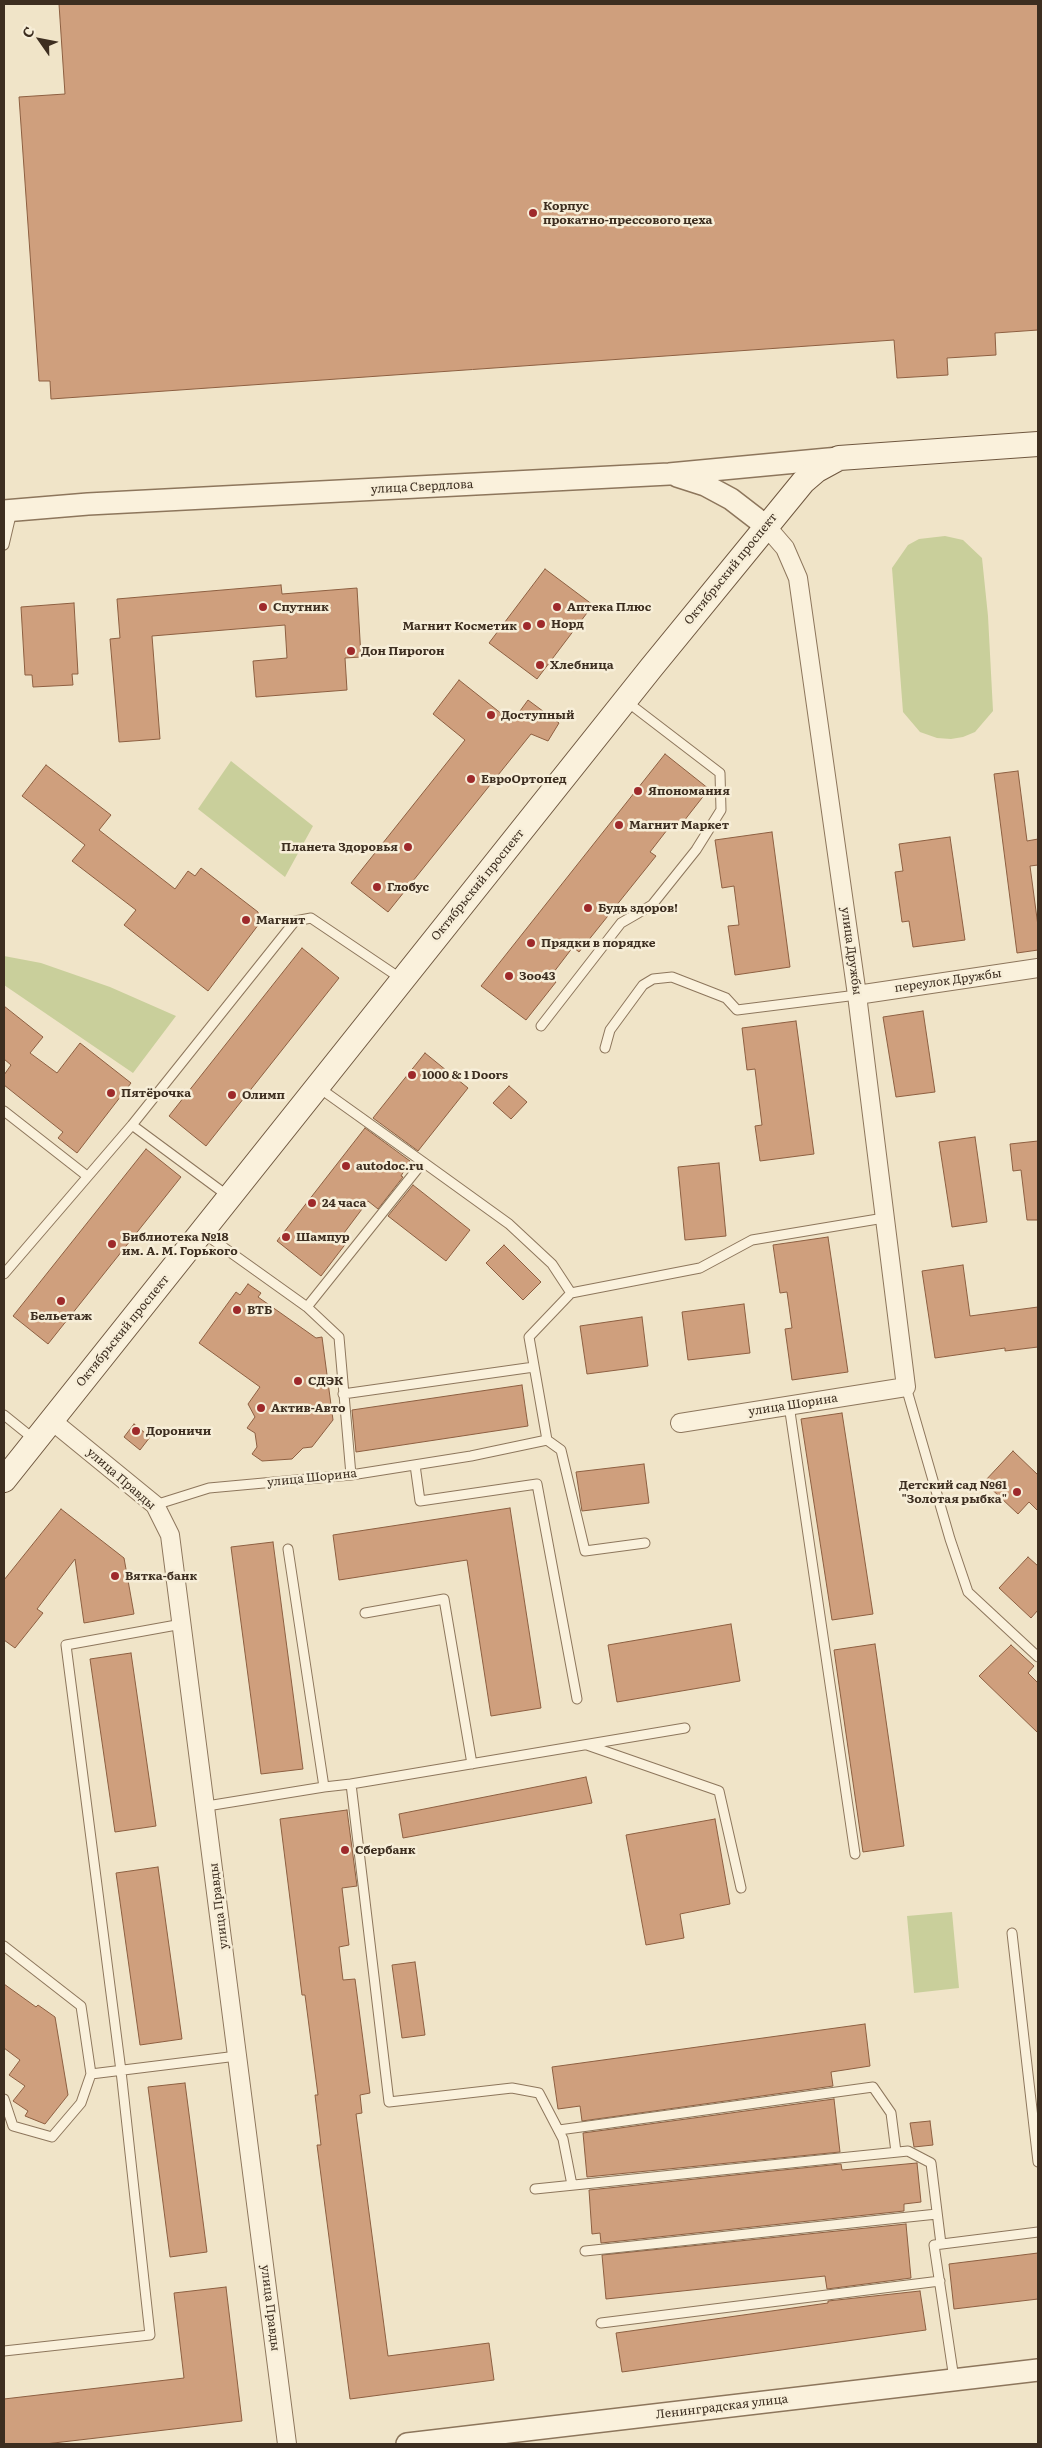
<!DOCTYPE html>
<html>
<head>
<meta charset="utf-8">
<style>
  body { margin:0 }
  #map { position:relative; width:1042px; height:2448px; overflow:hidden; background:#f0e4c8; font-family:Literata,serif }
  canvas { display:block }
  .frame { position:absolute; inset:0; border:5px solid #3d2e20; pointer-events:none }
  .north { position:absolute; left:15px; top:15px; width:50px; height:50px; -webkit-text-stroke:4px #f7eed8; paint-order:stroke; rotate:303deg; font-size:14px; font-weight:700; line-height:20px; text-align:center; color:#3d2e20 }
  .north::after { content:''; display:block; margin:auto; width:18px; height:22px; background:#3d2e20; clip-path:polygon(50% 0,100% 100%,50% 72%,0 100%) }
</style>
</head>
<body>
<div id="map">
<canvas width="1042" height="2448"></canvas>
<div class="frame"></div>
<div class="north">С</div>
</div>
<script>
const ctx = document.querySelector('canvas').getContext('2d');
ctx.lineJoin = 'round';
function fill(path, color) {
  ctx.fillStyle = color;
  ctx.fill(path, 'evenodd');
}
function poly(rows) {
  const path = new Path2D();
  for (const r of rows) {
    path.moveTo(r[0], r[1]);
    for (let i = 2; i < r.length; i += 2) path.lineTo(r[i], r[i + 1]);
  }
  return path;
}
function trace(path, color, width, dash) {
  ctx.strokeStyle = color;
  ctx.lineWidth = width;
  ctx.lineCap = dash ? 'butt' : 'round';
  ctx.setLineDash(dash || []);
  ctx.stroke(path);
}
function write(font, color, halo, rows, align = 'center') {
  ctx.font = font + ' Literata,serif';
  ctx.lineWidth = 5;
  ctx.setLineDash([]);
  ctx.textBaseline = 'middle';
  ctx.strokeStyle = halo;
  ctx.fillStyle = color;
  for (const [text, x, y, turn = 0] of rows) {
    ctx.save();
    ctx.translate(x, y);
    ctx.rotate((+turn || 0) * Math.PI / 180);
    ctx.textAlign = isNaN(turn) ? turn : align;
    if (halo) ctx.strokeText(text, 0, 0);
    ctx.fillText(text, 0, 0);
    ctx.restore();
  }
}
const green = poly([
  [945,536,963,540,982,558,988,616,993,711,975,732,963,737,951,739,937,738,920,732,903,712,892,568,908,545,919,539],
  [231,761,313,826,285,877,198,809],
  [4,956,41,963,110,987,176,1016,133,1073,4,985],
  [952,1912,959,1988,914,1993,907,1916]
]);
const building = poly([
  [59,4,1038,4,1038,330,995,333,996,355,947,358,948,375,897,378,894,340,51,399,50,381,39,381,19,97,65,94,59,4],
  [545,569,593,605,537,679,489,643,545,569],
  [281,585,282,594,357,588,361,657,345,658,347,690,256,697,253,661,287,658,285,625,152,636,160,739,119,742,110,639,120,638,117,599,281,585],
  [74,603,78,674,72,674,73,685,33,687,32,675,25,675,21,607,74,603],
  [459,680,512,722,528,700,559,723,548,741,531,734,388,912,351,883,465,740,433,714,459,680],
  [665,754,709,789,680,826,674,821,650,852,656,856,579,952,573,947,550,977,556,982,526,1020,481,986,665,754],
  [46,765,111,815,99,830,175,889,188,871,195,876,201,868,258,912,259,924,208,991,124,925,136,910,72,861,85,845,22,796,46,765],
  [1018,771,1027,841,1038,839,1038,865,1030,866,1038,926,1038,950,1017,953,994,774,1018,771],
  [772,832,790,967,735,975,728,926,739,925,734,886,722,888,715,840,772,832],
  [950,837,965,940,913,947,909,921,902,922,895,872,903,871,899,844,950,837],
  [302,948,339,978,206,1146,169,1116,302,948],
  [4,1006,43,1037,30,1053,57,1073,80,1043,131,1083,77,1153,58,1138,63,1132,4,1085,4,1075,11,1065,4,1059,4,1006],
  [923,1011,935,1092,896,1097,883,1017,923,1011],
  [796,1021,814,1154,760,1161,755,1126,762,1125,755,1069,747,1070,742,1028,796,1021],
  [425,1053,468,1088,418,1151,373,1118,425,1053],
  [509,1086,527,1102,511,1119,493,1103,509,1086],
  [365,1128,410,1161,401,1176,403,1177,378,1209,368,1201,341,1237,347,1242,321,1276,277,1241,365,1128],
  [975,1137,987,1222,952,1227,939,1142,975,1137],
  [1038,1141,1038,1220,1027,1220,1021,1170,1013,1171,1010,1144,1038,1141],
  [146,1149,181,1177,48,1344,13,1316,146,1149],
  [719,1163,726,1236,685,1240,678,1167,719,1163],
  [413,1185,470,1230,446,1261,388,1216,413,1185],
  [828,1237,848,1372,792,1380,785,1329,792,1328,787,1292,780,1293,773,1245,828,1237],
  [504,1245,541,1282,523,1300,486,1263,504,1245],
  [963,1265,970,1316,1038,1307,1038,1347,1005,1351,1005,1348,935,1358,922,1271,963,1265],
  [248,1284,261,1293,258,1297,316,1338,322,1337,333,1420,312,1447,303,1448,292,1459,262,1461,252,1454,257,1447,255,1433,247,1428,255,1417,248,1404,260,1387,199,1343,236,1292,240,1295,248,1284],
  [744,1304,750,1353,688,1360,682,1312,744,1304],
  [642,1317,648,1366,587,1374,580,1326,642,1317],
  [522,1385,528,1426,356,1452,352,1410,522,1385],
  [842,1413,873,1614,832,1620,801,1419,842,1413],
  [134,1424,150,1437,140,1450,124,1437,134,1424],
  [1013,1451,1038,1475,1038,1511,1029,1502,1018,1514,984,1482,1013,1451],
  [644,1464,649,1503,582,1511,576,1472,644,1464],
  [510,1508,541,1708,491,1716,467,1560,339,1580,333,1535,510,1508],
  [61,1509,124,1558,134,1614,84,1623,75,1559,37,1609,43,1613,15,1648,4,1640,4,1580,61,1509],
  [273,1542,303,1769,261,1774,231,1547,273,1542],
  [1028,1557,1038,1566,1038,1610,1031,1618,999,1588,1028,1557],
  [731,1624,740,1681,617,1702,608,1645,731,1624],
  [875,1644,904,1846,863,1852,834,1650,875,1644],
  [1011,1645,1034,1666,1028,1673,1038,1683,1038,1733,979,1676,1011,1645],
  [131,1653,156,1826,115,1832,90,1659,131,1653],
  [586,1777,592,1803,403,1838,399,1814,586,1777],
  [347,1810,357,1886,342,1888,349,1945,339,1947,343,1980,355,1979,370,2093,360,2095,362,2113,356,2114,388,2356,489,2343,494,2380,350,2399,317,2145,321,2145,315,2095,318,2095,305,1995,302,1995,280,1819,347,1810],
  [715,1819,730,1904,680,1914,684,1938,646,1945,626,1835,715,1819],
  [158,1867,182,2039,140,2045,116,1873,158,1867],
  [415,1962,425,2035,402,2038,392,1965,415,1962],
  [4,1984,36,2007,38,2005,55,2017,68,2095,45,2124,25,2116,28,2111,13,2101,25,2086,9,2075,20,2060,4,2048,4,1984],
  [865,2024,870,2066,831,2072,833,2086,582,2121,580,2106,558,2109,552,2067,865,2024],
  [185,2083,207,2252,170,2257,148,2087,185,2083],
  [834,2099,840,2152,587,2177,583,2133,834,2099],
  [930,2121,933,2145,914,2147,910,2123,930,2121],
  [917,2163,921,2202,904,2204,904,2211,601,2243,600,2233,592,2234,589,2190,841,2164,842,2170,917,2163],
  [906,2224,911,2278,827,2289,825,2276,606,2299,602,2255,906,2224],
  [1038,2253,1038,2299,954,2309,949,2264,1038,2253],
  [226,2287,242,2421,45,2444,4,2444,4,2399,184,2378,174,2293,226,2287],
  [920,2291,926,2330,622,2372,616,2333,828,2303,828,2301,920,2291]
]);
const service = poly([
  [4,545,12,511],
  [541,1026,621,923,652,905,696,850,721,810,720,773,626,701],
  [605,1048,610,1030,643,985,653,979,672,977,726,998,737,1010,857,995],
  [318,1087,423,1162],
  [4,1111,87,1176],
  [132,1125,228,1196],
  [202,1232,307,1307],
  [4,1274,132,1125,295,921,311,918,403,980],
  [906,1387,950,1539,968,1592,1038,1657],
  [343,1394,534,1367],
  [789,1405,855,1854],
  [4,1415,35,1440],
  [415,1465,420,1501,537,1484,577,1699],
  [351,1475,339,1337,307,1307,423,1162,509,1224,552,1264,571,1293],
  [155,1505,209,1488,351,1475,471,1456,547,1440],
  [645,1543,585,1551,561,1450,547,1440,529,1337,571,1293,700,1268,752,1240,884,1218],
  [365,1613,444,1599,472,1764],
  [587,1745,719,1791,741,1888],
  [351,1784,685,1728],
  [324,1787,351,1784,389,2102,512,2088,539,2093,563,2139,572,2185],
  [207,1806,324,1787,288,1549],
  [1012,1933,1038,2162],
  [4,1946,81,2006,91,2074,237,2056],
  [4,2099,13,2126,52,2137,81,2103,91,2074],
  [559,2130,873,2087,891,2113,896,2152],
  [535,2189,908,2151,931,2163,941,2244],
  [585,2251,937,2214],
  [601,2323,940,2281],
  [4,2351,150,2335,121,2071,66,1645,182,1624],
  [954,2379,934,2245,1038,2232]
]);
const minor = poly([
  [857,995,1038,968],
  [51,1420,155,1505,170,1535,287,2444],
  [680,1423,906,1387,857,995,798,578,785,548,766,526]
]);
const tertiary = poly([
  [677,476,705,485,731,499,766,526],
  [4,511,88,504,669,474,839,458],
  [407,2444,1038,2370]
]);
const secondary = poly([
  [4,1480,651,668,803,482,817,470,839,458,1038,444]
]);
const markers = [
  [533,213,5,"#9e2a2b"],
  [263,607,5,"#9e2a2b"],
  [557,607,5,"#9e2a2b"],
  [541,624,5,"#9e2a2b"],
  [527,626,5,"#9e2a2b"],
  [351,651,5,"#9e2a2b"],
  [540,665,5,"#9e2a2b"],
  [491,715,5,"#9e2a2b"],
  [471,779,5,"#9e2a2b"],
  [638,791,5,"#9e2a2b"],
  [619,825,5,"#9e2a2b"],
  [408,847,5,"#9e2a2b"],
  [377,887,5,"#9e2a2b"],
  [588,908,5,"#9e2a2b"],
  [246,920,5,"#9e2a2b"],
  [531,943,5,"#9e2a2b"],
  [509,976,5,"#9e2a2b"],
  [412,1075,5,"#9e2a2b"],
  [111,1093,5,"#9e2a2b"],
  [232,1095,5,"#9e2a2b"],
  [346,1166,5,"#9e2a2b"],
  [312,1203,5,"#9e2a2b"],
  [286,1237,5,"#9e2a2b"],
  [112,1244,5,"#9e2a2b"],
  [61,1301,5,"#9e2a2b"],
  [237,1310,5,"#9e2a2b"],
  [298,1381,5,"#9e2a2b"],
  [261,1408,5,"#9e2a2b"],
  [136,1431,5,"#9e2a2b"],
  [1017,1492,5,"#9e2a2b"],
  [115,1576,5,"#9e2a2b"],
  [345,1850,5,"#9e2a2b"]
];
const poiNames = [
  ["Корпус",543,206],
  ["прокатно-прессового цеха",543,220],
  ["Спутник",273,607],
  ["Аптека Плюс",567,607],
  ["Норд",551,624],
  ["Магнит Косметик",517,626,"right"],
  ["Дон Пирогон",361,651],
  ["Хлебница",550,665],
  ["Доступный",501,715],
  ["ЕвроОртопед",481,779],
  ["Япономания",648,791],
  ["Магнит Маркет",629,825],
  ["Планета Здоровья",398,847,"right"],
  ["Глобус",387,887],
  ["Будь здоров!",598,908],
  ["Магнит",256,920],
  ["Прядки в порядке",541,943],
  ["Зоо43",519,976],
  ["1000 & 1 Doors",422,1075],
  ["Пятёрочка",121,1093],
  ["Олимп",242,1095],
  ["autodoc.ru",356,1166],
  ["24 часа",322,1203],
  ["Библиотека №18",122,1237],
  ["им. А. М. Горького",122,1251],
  ["Шампур",296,1237],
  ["ВТБ",247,1310],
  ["Бельетаж",61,1316,"center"],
  ["СДЭК",308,1381],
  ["Актив-Авто",271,1408],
  ["Дороничи",146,1431],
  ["Детский сад №61",1007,1485,"right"],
  ["\"Золотая рыбка\"",1007,1499,"right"],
  ["Вятка-банк",125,1576],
  ["Сбербанк",355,1850]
];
const streetNames = [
  ["улица Свердлова",422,487,-3],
  ["Октябрьский проспект",731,569,-51],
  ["Октябрьский проспект",478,885,-51],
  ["улица Дружбы",851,951,82],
  ["переулок Дружбы",948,981,-8],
  ["Октябрьский проспект",123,1331,-51],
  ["улица Шорина",793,1405,-9],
  ["улица Шорина",312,1478,-6],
  ["улица Правды",121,1479,41],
  ["улица Правды",219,1906,-97],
  ["улица Правды",270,2308,83],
  ["Ленинградская улица",722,2407,-7]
];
fill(green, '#c9cf9b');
fill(building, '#cf9f7d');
trace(building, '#8d5f41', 1);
trace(service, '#8d765c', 11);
trace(minor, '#8d765c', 20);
trace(tertiary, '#8d765c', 24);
trace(secondary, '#6f573f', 26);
trace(service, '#faf1dc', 9);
trace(minor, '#faf1dc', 18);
trace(tertiary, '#faf1dc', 21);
trace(secondary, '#faf1dc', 24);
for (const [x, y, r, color] of markers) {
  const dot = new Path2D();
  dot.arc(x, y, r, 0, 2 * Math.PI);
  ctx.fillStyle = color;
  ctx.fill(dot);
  trace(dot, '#f7eed8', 2);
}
write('bold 12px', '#3d2e20', '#f7eed8', poiNames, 'left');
write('12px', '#3d2e20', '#f7eed8', streetNames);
</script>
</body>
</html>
